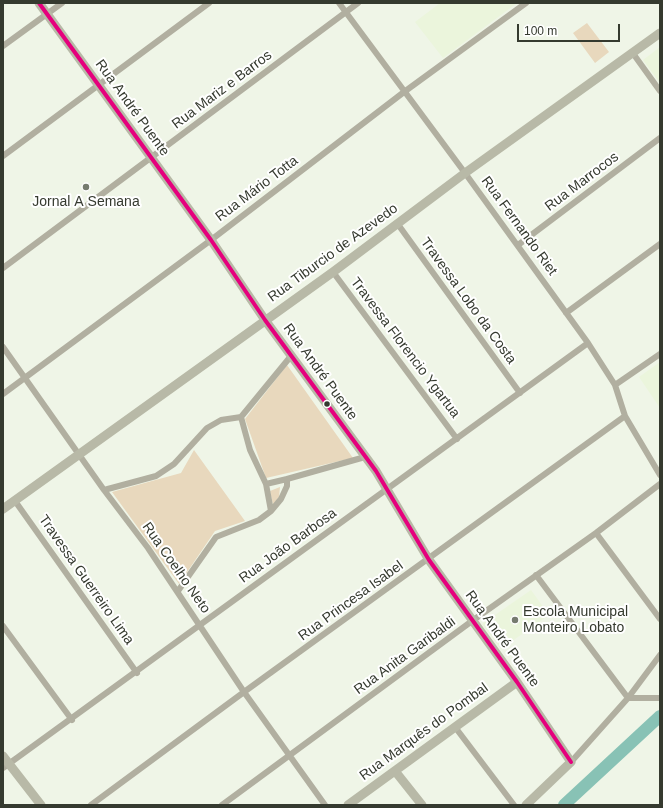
<!DOCTYPE html>
<html>
<head>
<meta charset="utf-8">
<style>
  body { margin:0 }
  #map { position:relative; width:663px; height:808px; overflow:hidden; background:#eff5e7; font-family:Helvetica,sans-serif }
  canvas { display:block }
  .frame { position:absolute; inset:0; border:4px solid #353a2f; pointer-events:none }
  .scale { position:absolute; left:517px; top:24px; width:103px; height:18px; box-sizing:border-box; border:2px solid #353a2f; border-top:0; padding-left:5px; font-size:12px; line-height:14px; white-space:nowrap; color:#353a2f; -webkit-text-stroke:3px #fff; paint-order:stroke }
</style>
</head>
<body>
<div id="map">
<canvas width="663" height="808"></canvas>
<div class="frame"></div>
<div class="scale">100 m</div>
</div>
<script>
const ctx = document.querySelector('canvas').getContext('2d');
ctx.lineJoin = 'round';
function fill(path, color) {
  ctx.fillStyle = color;
  ctx.fill(path, 'evenodd');
}
function poly(rows) {
  const path = new Path2D();
  for (const r of rows) {
    path.moveTo(r[0], r[1]);
    for (let i = 2; i < r.length; i += 2) path.lineTo(r[i], r[i + 1]);
  }
  return path;
}
function trace(path, color, width, dash) {
  ctx.strokeStyle = color;
  ctx.lineWidth = width;
  ctx.lineCap = dash ? 'butt' : 'round';
  ctx.setLineDash(dash || []);
  ctx.stroke(path);
}
function write(font, color, halo, rows, align = 'center') {
  ctx.font = font + ' Helvetica,sans-serif';
  ctx.lineWidth = 4;
  ctx.setLineDash([]);
  ctx.textBaseline = 'middle';
  ctx.strokeStyle = halo;
  ctx.fillStyle = color;
  for (const [text, x, y, turn = 0] of rows) {
    ctx.save();
    ctx.translate(x, y);
    ctx.rotate((+turn || 0) * Math.PI / 180);
    ctx.textAlign = isNaN(turn) ? turn : align;
    if (halo) ctx.strokeText(text, 0, 0);
    ctx.fillText(text, 0, 0);
    ctx.restore();
  }
}
const built = poly([
  [440,3,517,3,443,58,415,22],
  [660,47,660,83,643,60],
  [660,362,660,408,639,377],
  [531,590,549,615,501,649,482,624]
]);
const green = poly([
  [587,23,609,52,595,63,573,33],
  [287,365,353,458,266,478,245,419],
  [194,450,245,521,215,531,179,584,112,492,181,473],
  [280,487,279,497,273,505,270,491]
]);
const river = poly([
  [564,805,660,716]
]);
const street = poly([
  [339,3,465,173,588,343,615,385,625,416,660,475],
  [3,46,62,3],
  [632,52,660,91],
  [3,156,209,3],
  [397,223,520,393],
  [518,245,660,138],
  [3,268,358,3],
  [333,272,457,439],
  [566,313,660,244],
  [3,347,104,490,148,548,244,692,325,805],
  [615,385,660,354],
  [3,394,211,240,404,92,526,3],
  [241,417,250,450,266,484,271,511],
  [266,484,287,479],
  [104,490,156,476,174,464,207,428,221,420,241,417,291,356],
  [15,501,137,673],
  [596,533,660,619],
  [536,575,628,698],
  [178,591,216,537,259,520,271,511,281,499,287,486,287,479,365,457],
  [3,626,72,720],
  [628,698,660,698],
  [455,727,514,805],
  [571,762,628,698,660,655],
  [3,768,588,343],
  [91,805,244,692,625,416],
  [222,805,472,621,596,533,660,484]
]);
const secondary = poly([
  [39,3,211,240,265,320,376,471,429,560,517,682,571,762,526,805],
  [3,509,333,272,465,173,660,33],
  [3,756,41,805],
  [395,771,422,805],
  [348,805,517,682]
]);
const bus1 = poly([
  [39,3,211,240,265,320,376,471,429,560,517,682,571,762]
]);
const markers = [
  [86,187,4,"#767b6f"],
  [327,404,3.5,"#353a2f"],
  [515,620,4,"#767b6f"]
];
const streetNames = [
  ["Rua Mariz e Barros",222,90,-37],
  ["Rua André Puente",132,108,54],
  ["Rua Marrocos",582,182,-37],
  ["Rua Mário Totta",257,189,-37],
  ["Rua Fernando Riet",519,226,54],
  ["Rua Tiburcio de Azevedo",333,253,-36],
  ["Travessa Lobo da Costa",468,301,54],
  ["Travessa Florencio Ygartua",405,348,53],
  ["Rua André Puente",320,372,54],
  ["Rua João Barbosa",288,546,-36],
  ["Rua Coelho Neto",176,568,55],
  ["Travessa Guerreiro Lima",86,580,55],
  ["Rua Princesa Isabel",351,601,-36],
  ["Rua André Puente",502,639,54],
  ["Rua Anita Garibaldi",405,656,-36],
  ["Rua Marquês do Pombal",424,732,-36]
];
const poiNames = [
  ["Jornal A Semana",86,202],
  ["Escola Municipal",523,612,"left"],
  ["Monteiro Lobato",523,628,"left"]
];
fill(built, '#ebf5dc');
fill(green, '#e8d8bd');
trace(river, '#88c2b5', 12);
trace(street, '#b1afa0', 6);
trace(secondary, '#b8b9a7', 9);
trace(bus1, '#e5007d', 4);
for (const [x, y, r, color] of markers) {
  const dot = new Path2D();
  dot.arc(x, y, r, 0, 2 * Math.PI);
  ctx.fillStyle = color;
  ctx.fill(dot);
  trace(dot, '#fff', 1.5);
}
write('14px', '#353a2f', '#fff', streetNames);
write('14px', '#353a2f', '#fff', poiNames);
</script>
</body>
</html>
